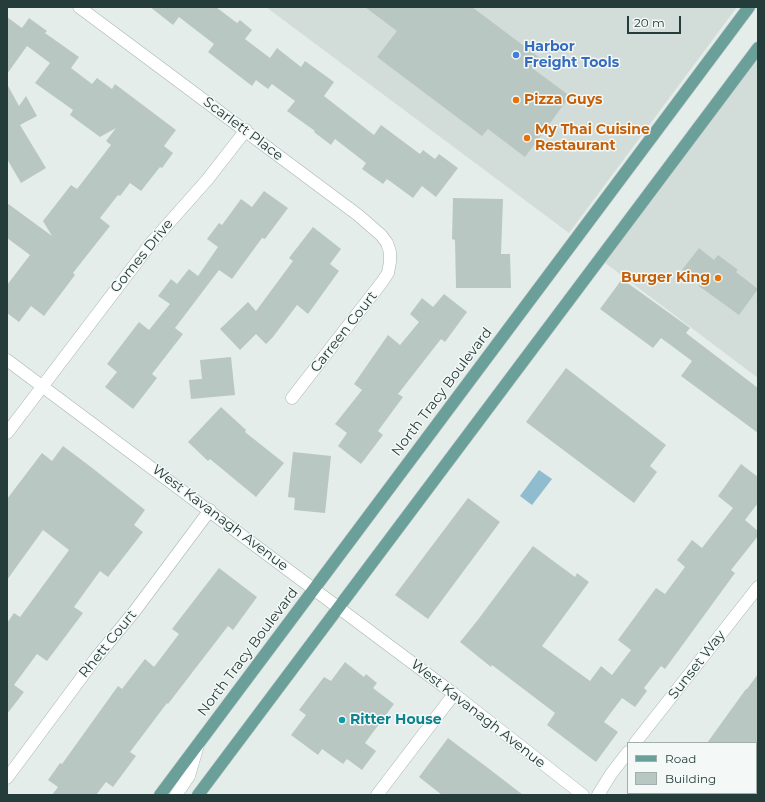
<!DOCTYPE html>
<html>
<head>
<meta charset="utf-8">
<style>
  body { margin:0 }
  #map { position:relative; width:765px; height:802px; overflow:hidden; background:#e4edea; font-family:Montserrat,sans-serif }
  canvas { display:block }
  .frame { position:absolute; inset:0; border:8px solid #243d3a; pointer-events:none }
  .legend { position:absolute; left:627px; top:742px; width:130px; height:52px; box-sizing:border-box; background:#f4f9f7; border:1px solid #a1aeab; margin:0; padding:5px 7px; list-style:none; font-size:12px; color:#243d3a }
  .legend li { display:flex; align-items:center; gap:8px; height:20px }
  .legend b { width:20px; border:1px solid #a1aeab }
  .scale { position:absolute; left:627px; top:16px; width:54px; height:18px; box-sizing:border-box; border:2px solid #243d3a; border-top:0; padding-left:5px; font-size:12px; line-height:14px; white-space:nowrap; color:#243d3a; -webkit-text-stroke:3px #f4f9f7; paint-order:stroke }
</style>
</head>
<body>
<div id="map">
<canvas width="765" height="802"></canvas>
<div class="frame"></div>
<ul class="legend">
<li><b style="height:5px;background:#6b9f99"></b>Road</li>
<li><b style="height:11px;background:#b9c7c3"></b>Building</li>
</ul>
<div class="scale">20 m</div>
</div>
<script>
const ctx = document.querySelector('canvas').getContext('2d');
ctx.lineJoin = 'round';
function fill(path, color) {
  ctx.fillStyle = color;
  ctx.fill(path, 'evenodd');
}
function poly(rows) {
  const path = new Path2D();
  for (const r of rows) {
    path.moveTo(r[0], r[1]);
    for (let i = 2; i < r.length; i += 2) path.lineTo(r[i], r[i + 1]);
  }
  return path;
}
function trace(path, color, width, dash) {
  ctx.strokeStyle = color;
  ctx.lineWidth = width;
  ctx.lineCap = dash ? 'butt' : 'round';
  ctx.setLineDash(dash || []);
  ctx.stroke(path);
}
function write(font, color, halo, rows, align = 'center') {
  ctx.font = font + ' Montserrat,sans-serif';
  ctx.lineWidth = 3;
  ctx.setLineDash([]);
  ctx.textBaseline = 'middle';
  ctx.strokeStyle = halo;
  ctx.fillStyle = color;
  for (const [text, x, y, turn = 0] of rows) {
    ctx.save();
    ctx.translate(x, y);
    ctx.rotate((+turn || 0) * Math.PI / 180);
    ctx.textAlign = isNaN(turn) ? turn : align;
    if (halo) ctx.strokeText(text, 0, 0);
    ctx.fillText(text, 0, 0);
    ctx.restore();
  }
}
const built = poly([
  [266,7,737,7,569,233],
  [758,57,758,378,604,262]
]);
const water = poly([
  [539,470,552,479,532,505,520,496]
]);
const building = poly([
  [150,7,216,7,237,23,240,20,252,30,245,39,270,58,277,48,301,67,305,61,334,82,324,96,374,135,381,125,420,154,423,150,435,159,439,154,458,168,436,197,422,186,413,198,387,179,383,184,362,169,366,163,335,139,331,145,314,132,315,131,287,111,295,101,272,84,268,89,256,80,252,86,208,52,214,44,179,17,173,25],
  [365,7,472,7,540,58,532,68,570,96,525,157,488,129,482,136,377,57,397,31],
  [7,17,22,28,29,18,47,31,45,33,79,57,71,68,92,84,97,78,112,89,115,84,176,130,164,146,173,153,162,168,160,167,141,191,130,183,120,196,118,195,100,218,110,226,73,273,75,275,44,316,31,306,19,322,7,313,7,285,30,255,7,238,7,203,52,236,43,221,71,185,77,189,111,145,106,141,116,128,100,137,70,115,73,110,35,83,50,63,27,46,7,74],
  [7,84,19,106,26,96,37,116,20,125,46,168,21,183,7,159],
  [264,191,288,208,265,239,262,238,232,279,219,270,175,328,183,334,152,374,157,378,133,409,105,387,117,372,107,364,139,322,149,330,170,304,158,296,171,279,177,284,189,269,198,276,218,247,207,239,219,223,222,225,241,199,252,207],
  [453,198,503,199,501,254,510,254,511,288,456,288,455,240,452,239],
  [313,227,341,249,330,264,339,271,308,314,297,305,273,337,266,344,256,334,240,350,220,329,248,302,256,311,293,261,289,258],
  [699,248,714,260,718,255,738,270,736,272,758,289,739,315,699,286,700,284,682,270],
  [622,279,690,328,686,333,758,388,758,433,681,376,692,361,661,338,653,348,600,309],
  [444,294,467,312,445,342,441,339,398,394,403,397,378,431,383,435,361,464,338,446,347,433,335,424,362,390,354,384,388,335,400,345,419,322,410,314,422,298,433,307],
  [231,357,235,395,191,399,189,380,202,379,200,360],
  [566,368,666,445,650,466,657,472,634,503,526,422],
  [221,407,246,430,245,432,284,463,256,497,210,459,208,461,188,442],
  [63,446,91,467,145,510,134,525,143,532,108,577,100,571,74,607,83,613,47,661,37,654,14,685,24,692,7,714,7,623,14,613,20,617,69,550,43,530,7,580,7,499,42,453,52,461],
  [293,452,331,456,325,513,294,510,295,498,288,497],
  [741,464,758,477,758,503,745,520,758,531,758,536,731,570,735,573,665,669,661,666,644,688,647,691,635,707,622,698,604,722,618,732,596,762,547,725,555,713,492,665,491,667,460,642,477,621,533,546,575,577,577,573,589,582,542,646,590,681,601,666,612,675,631,650,618,640,656,588,665,594,685,567,677,560,692,540,702,548,733,508,718,496],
  [468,498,500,522,428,619,395,595],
  [219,568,257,597,233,630,228,626,168,704,167,703,130,752,136,756,113,787,106,782,96,795,52,795,58,787,48,780,60,763,62,764,118,686,122,689,145,659,154,667,179,634,172,629],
  [345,662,364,677,366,674,377,683,373,688,394,704,365,743,376,751,362,770,347,759,343,764,322,749,318,755,291,735,306,715,299,710,324,677,331,681],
  [758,674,758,743,707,743,746,689,747,689],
  [448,738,488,768,523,795,442,795,419,777]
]);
const minor = poly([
  [79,7,358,215,381,235,387,243,390,252,390,262,388,273,382,282,292,398],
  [7,360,454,694,583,795],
  [7,433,152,242,207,180,246,130],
  [635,743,758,587],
  [7,778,96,658,134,612,210,510],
  [176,795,189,776,198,745],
  [377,795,454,694],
  [598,795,611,774,628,752]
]);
const major = poly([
  [160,795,749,7],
  [198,795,758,48]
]);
const markers = [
  [516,55,4,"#3f7fe0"],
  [516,100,4,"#e8710a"],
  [527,138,4,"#e8710a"],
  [718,278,4,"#e8710a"],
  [342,720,4,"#0f9aa8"]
];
const shopNames = [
  ["Harbor",524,47],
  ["Freight Tools",524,63]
];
const foodNames = [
  ["Pizza Guys",524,100],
  ["My Thai Cuisine",535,130],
  ["Restaurant",535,146],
  ["Burger King",710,278,"right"]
];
const streetNames = [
  ["Scarlett Place",243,129,37],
  ["Gomes Drive",142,256,-51],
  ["Carreen Court",344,332,-52],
  ["North Tracy Boulevard",442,392,-53],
  ["West Kavanagh Avenue",220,518,37],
  ["Rhett Court",108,644,-51],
  ["North Tracy Boulevard",248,652,-53],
  ["Sunset Way",697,665,-52],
  ["West Kavanagh Avenue",478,714,38]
];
const cultureNames = [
  ["Ritter House",350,720]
];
fill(built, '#d2dcd9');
fill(water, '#8fbcce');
fill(building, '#b9c7c3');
trace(minor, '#a7b5b2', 13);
trace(major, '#c2c9c8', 13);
trace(minor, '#fff', 12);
trace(major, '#6b9f99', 12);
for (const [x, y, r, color] of markers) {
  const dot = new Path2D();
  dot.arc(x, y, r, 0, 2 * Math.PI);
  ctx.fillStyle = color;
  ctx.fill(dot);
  trace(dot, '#f4f9f7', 1.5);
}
write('bold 14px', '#366cbe', '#f4f9f7', shopNames, 'left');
write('bold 14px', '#c56008', '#f4f9f7', foodNames, 'left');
write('14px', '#243d3a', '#f4f9f7', streetNames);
write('bold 14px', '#0d838f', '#f4f9f7', cultureNames, 'left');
</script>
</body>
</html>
